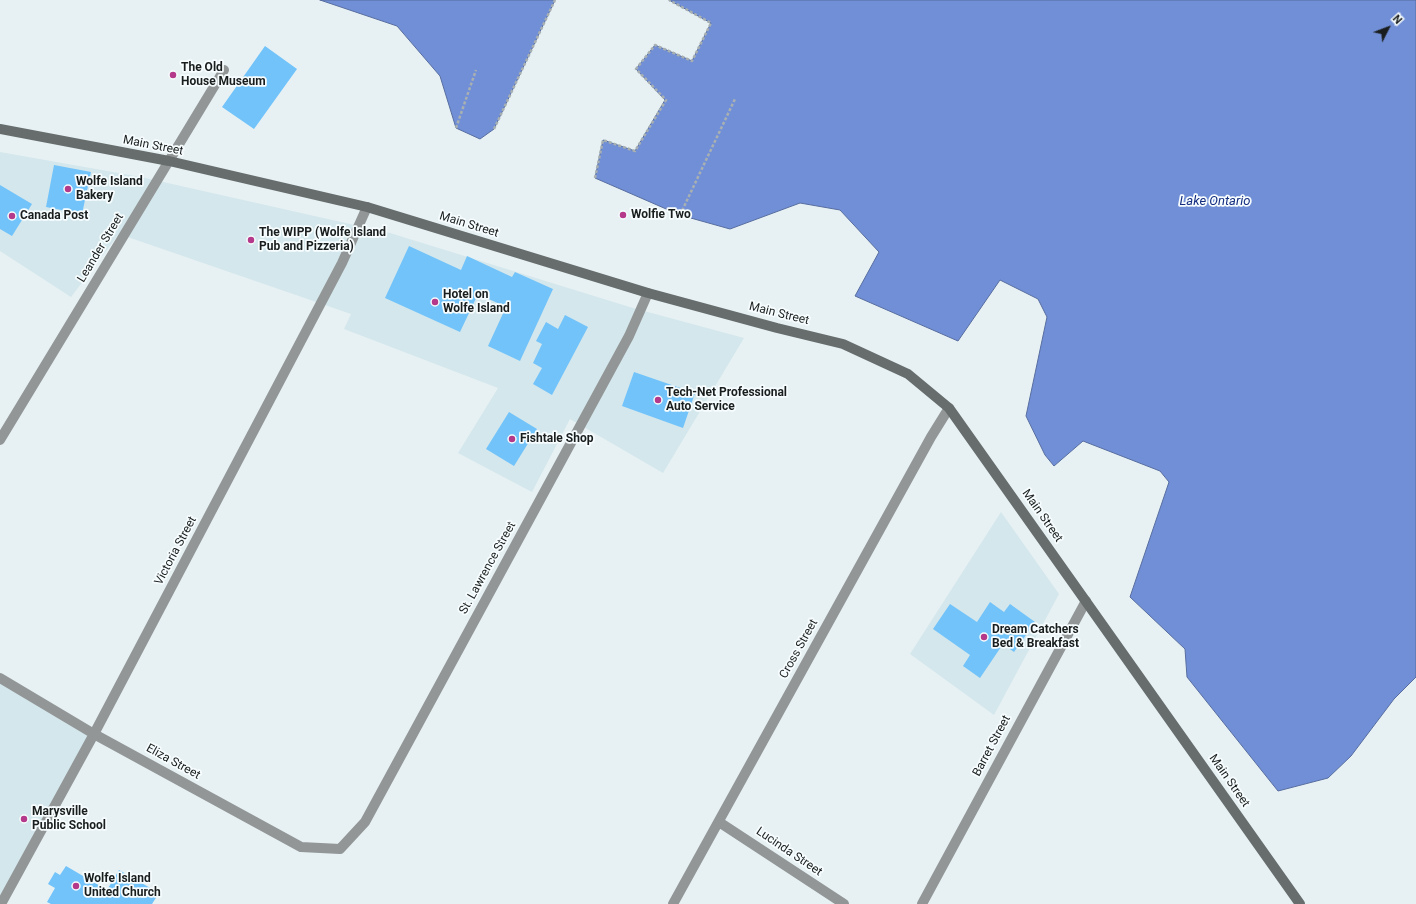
<!DOCTYPE html>
<html>
<head>
<meta charset="utf-8">
<style>
  body { margin:0 }
  #map { position:relative; width:1416px; height:904px; overflow:hidden; background:#e7f1f3; font-family:Roboto,sans-serif }
  canvas { display:block }
  .north { position:absolute; left:1368px; top:8px; width:40px; height:40px; -webkit-text-stroke:3px #f7fdfe; paint-order:stroke; rotate:48deg; font-size:11px; font-weight:700; line-height:16px; text-align:center; color:#191d1d }
  .north::after { content:''; display:block; margin:auto; width:14px; height:18px; background:#191d1d; clip-path:polygon(50% 0,100% 100%,50% 72%,0 100%) }
</style>
</head>
<body>
<div id="map">
<canvas width="1416" height="904"></canvas>
<div class="north">N</div>
</div>
<script>
const ctx = document.querySelector('canvas').getContext('2d');
ctx.lineJoin = 'round';
function fill(path, color) {
  ctx.fillStyle = color;
  ctx.fill(path, 'evenodd');
}
function poly(rows) {
  const path = new Path2D();
  for (const r of rows) {
    path.moveTo(r[0], r[1]);
    for (let i = 2; i < r.length; i += 2) path.lineTo(r[i], r[i + 1]);
  }
  return path;
}
function trace(path, color, width, dash) {
  ctx.strokeStyle = color;
  ctx.lineWidth = width;
  ctx.lineCap = dash ? 'butt' : 'round';
  ctx.setLineDash(dash || []);
  ctx.stroke(path);
}
function write(font, color, halo, rows, align = 'center') {
  ctx.font = font + ' Roboto,sans-serif';
  ctx.lineWidth = 3.5;
  ctx.setLineDash([]);
  ctx.textBaseline = 'middle';
  ctx.strokeStyle = halo;
  ctx.fillStyle = color;
  for (const [text, x, y, turn = 0] of rows) {
    ctx.save();
    ctx.translate(x, y);
    ctx.rotate((+turn || 0) * Math.PI / 180);
    ctx.textAlign = isNaN(turn) ? turn : align;
    if (halo) ctx.strokeText(text, 0, 0);
    ctx.fillText(text, 0, 0);
    ctx.restore();
  }
}
const built = poly([
  [0,152,141,177,390,233,633,308,744,338,663,473,570,419,532,492,458,453,498,388,344,329,351,314,119,234,71,297,0,251],
  [1001,512,1059,594,994,715,910,654],
  [0,678,94,734,0,904]
]);
const water = poly([
  [320,0,555,0,494,129,480,139,456,128,440,76,397,26,320,0],
  [669,0,1416,0,1416,677,1394,699,1351,756,1328,778,1278,791,1187,677,1185,649,1130,597,1169,482,1160,471,1083,441,1054,466,1045,455,1026,416,1047,317,1038,299,1000,280,958,341,855,296,879,252,840,210,800,203,730,229,680,215,595,178,603,140,635,151,665,100,636,69,655,45,692,61,711,23,669,0]
]);
const building = poly([
  [265,46,297,69,254,129,222,107],
  [54,165,91,172,82,214,46,207],
  [0,185,32,204,12,236,0,229],
  [409,246,461,270,467,256,512,277,515,272,553,289,520,361,488,346,506,307,478,294,460,332,385,298],
  [565,315,588,327,552,395,533,384,542,368,533,363,542,344,536,341,546,322,558,329],
  [634,372,695,393,683,428,622,406],
  [509,412,537,429,514,466,486,449],
  [990,602,1004,612,1010,604,1035,622,1014,652,1003,644,980,678,963,666,970,655,933,629,950,604,977,622],
  [66,866,107,890,119,870,159,893,152,904,51,904,47,902,55,888,48,884,55,872,60,875]
]);
const path = poly([
  [456,128,476,70],
  [494,129,555,0],
  [595,178,603,140,635,151,666,100,636,69,655,45,692,61,711,23,669,0],
  [680,215,735,99]
]);
const street = poly([
  [0,440,224,70],
  [0,678,94,734,301,847,340,849,365,822,629,336,648,293],
  [719,822,844,904],
  [1,904,94,734,342,263,367,207],
  [673,904,931,437,949,408],
  [922,904,1086,601]
]);
const secondary = poly([
  [0,129,169,161,367,207,648,293,777,328,843,344,908,374,949,408,1300,904]
]);
const markers = [
  [173,75,4,"#b5398a"],
  [68,189,4,"#b5398a"],
  [623,215,4,"#b5398a"],
  [12,216,4,"#b5398a"],
  [251,240,4,"#b5398a"],
  [435,302,4,"#b5398a"],
  [658,400,4,"#b5398a"],
  [512,439,4,"#b5398a"],
  [984,637,4,"#b5398a"],
  [24,819,4,"#b5398a"],
  [76,886,4,"#b5398a"]
];
const poiNames = [
  ["The Old",181,68],
  ["House Museum",181,82],
  ["Wolfe Island",76,182],
  ["Bakery",76,196],
  ["Wolfie Two",631,215],
  ["Canada Post",20,216],
  ["The WIPP (Wolfe Island",259,233],
  ["Pub and Pizzeria)",259,247],
  ["Hotel on",443,295],
  ["Wolfe Island",443,309],
  ["Tech-Net Professional",666,393],
  ["Auto Service",666,407],
  ["Fishtale Shop",520,439],
  ["Dream Catchers",992,630],
  ["Bed & Breakfast",992,644],
  ["Marysville",32,812],
  ["Public School",32,826],
  ["Wolfe Island",84,879],
  ["United Church",84,893]
];
const streetNames = [
  ["Main Street",153,146,11],
  ["Main Street",469,225,17],
  ["Leander Street",101,248,-59],
  ["Main Street",779,314,14],
  ["Main Street",1042,516,55],
  ["Victoria Street",176,551,-62],
  ["St. Lawrence Street",488,568,-61],
  ["Cross Street",799,649,-61],
  ["Barret Street",992,746,-62],
  ["Eliza Street",173,762,29],
  ["Main Street",1229,781,55],
  ["Lucinda Street",789,852,34]
];
const waterNames = [
  ["Lake Ontario",1215,202]
];
fill(built, '#d4e7ec');
fill(water, '#718fd7');
trace(water, '#576d9f', 1);
fill(building, '#71c3fa');
trace(path, '#a8b0b2', 2.5, [3, 2]);
trace(street, '#929696', 10);
trace(secondary, '#676d6c', 10);
for (const [x, y, r, color] of markers) {
  const dot = new Path2D();
  dot.arc(x, y, r, 0, 2 * Math.PI);
  ctx.fillStyle = color;
  ctx.fill(dot);
  trace(dot, '#f7fdfe', 1.5);
}
write('bold 12px', '#191d1d', '#f7fdfe', poiNames, 'left');
write('12px', '#191d1d', '#f7fdfe', streetNames);
write('italic 13px', '#142d80', '#f7fdfe', waterNames);
</script>
</body>
</html>
